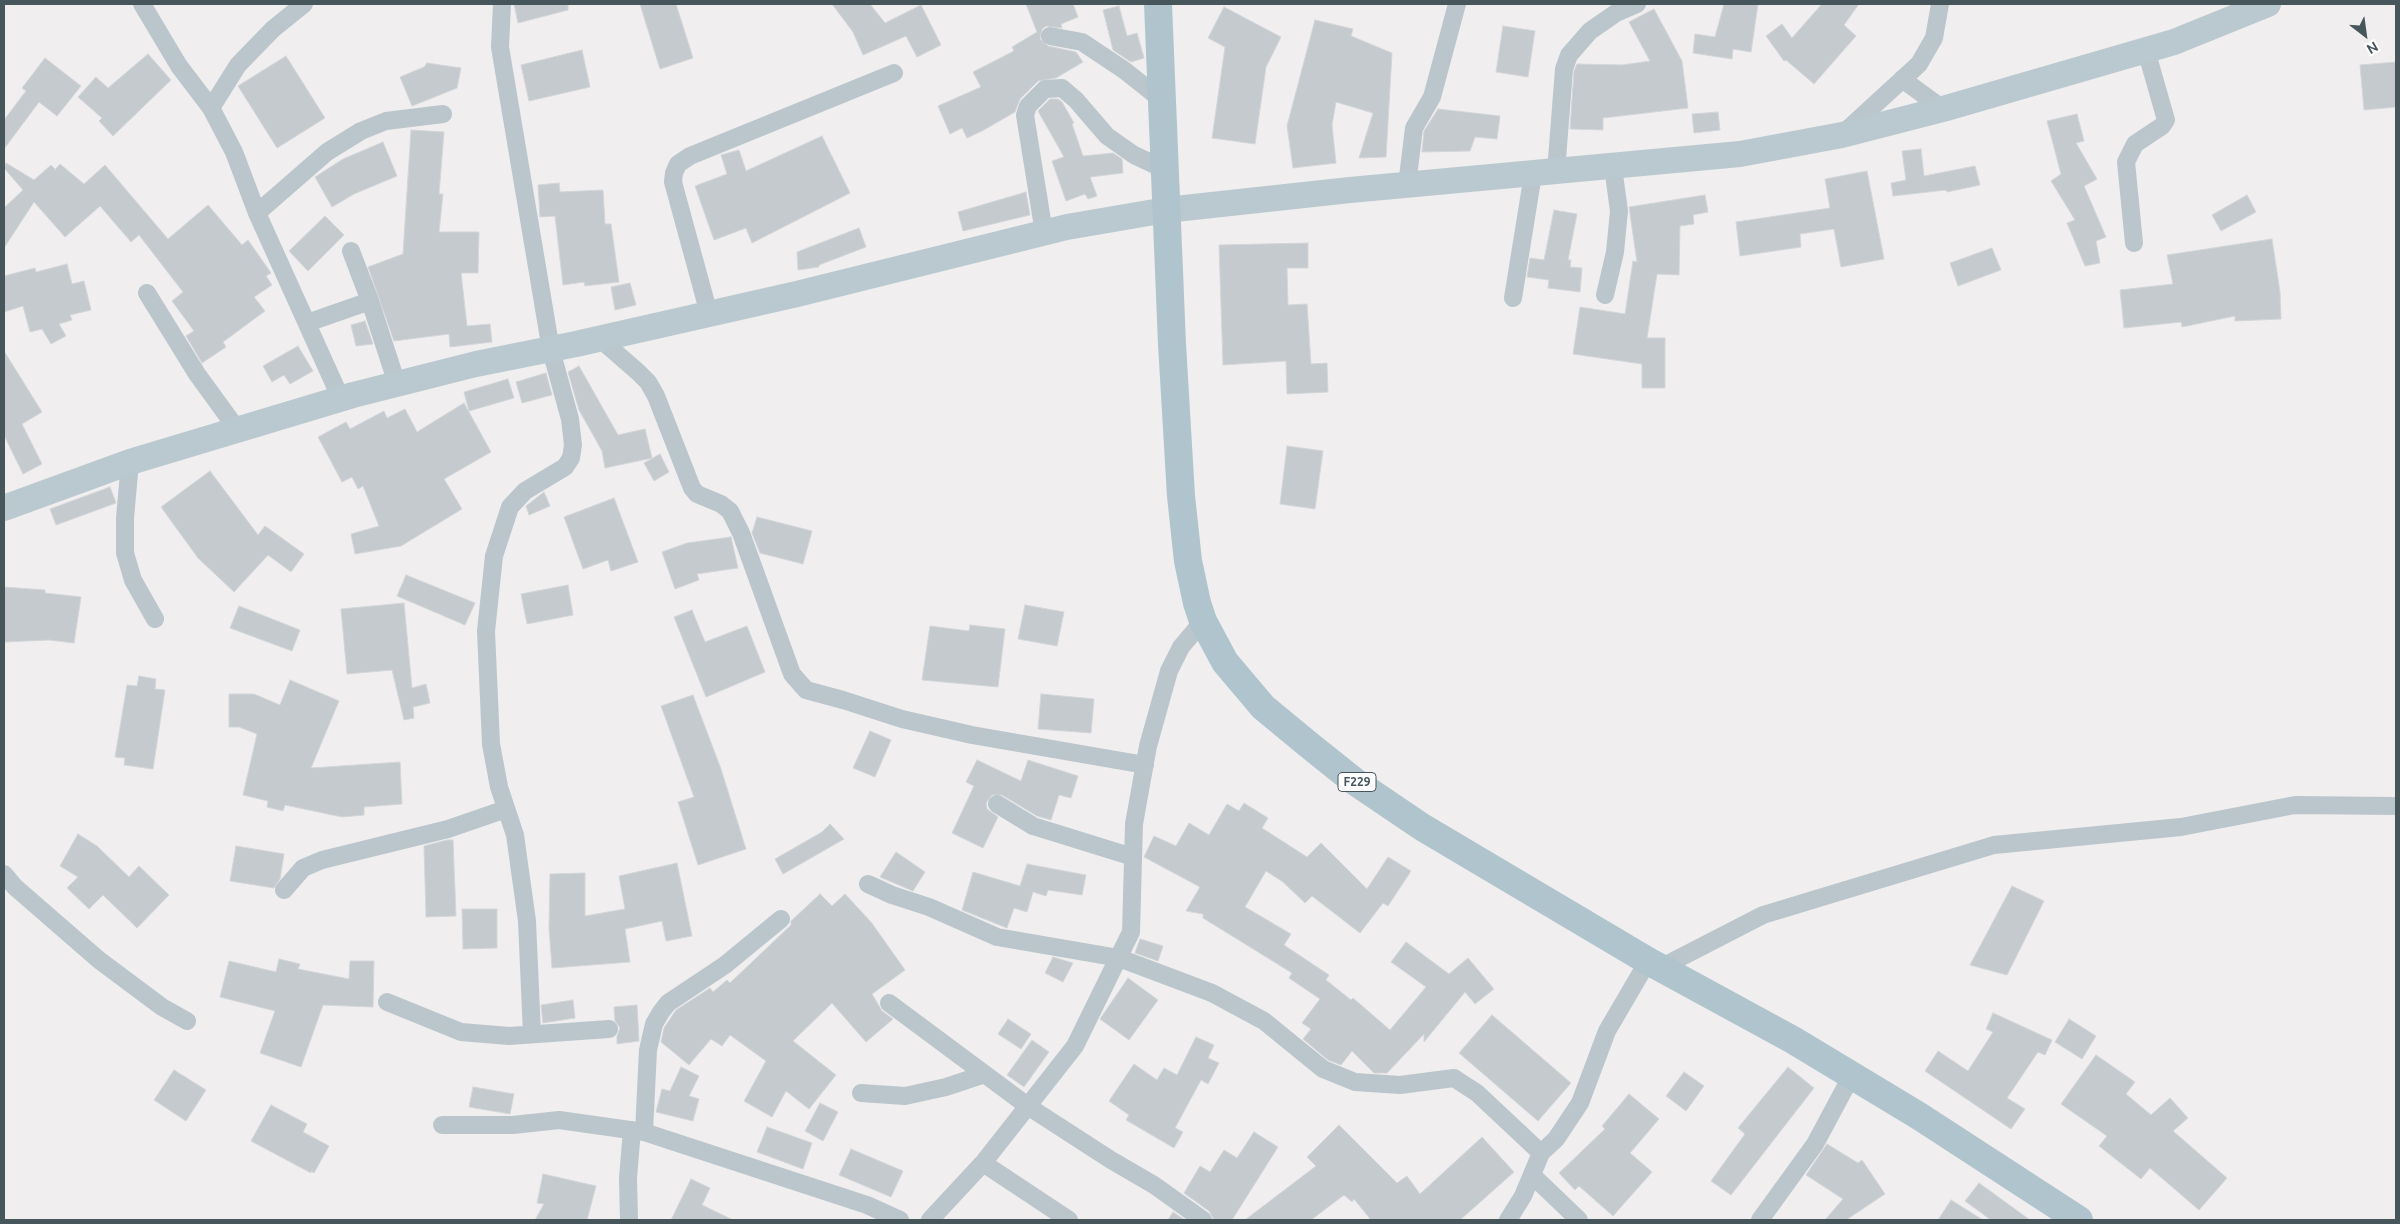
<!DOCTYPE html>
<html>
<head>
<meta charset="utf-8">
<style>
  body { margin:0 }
  #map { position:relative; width:2400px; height:1224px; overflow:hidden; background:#f1eeef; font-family:Ubuntu,sans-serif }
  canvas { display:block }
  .frame { position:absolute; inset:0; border:5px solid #47565b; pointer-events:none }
  .north { position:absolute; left:2340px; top:10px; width:50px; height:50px; -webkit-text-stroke:4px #fff; paint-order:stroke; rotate:150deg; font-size:14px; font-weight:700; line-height:20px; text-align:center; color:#47565b }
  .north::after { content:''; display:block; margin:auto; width:18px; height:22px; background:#47565b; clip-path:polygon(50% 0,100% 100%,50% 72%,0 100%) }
</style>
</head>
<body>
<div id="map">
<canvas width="2400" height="1224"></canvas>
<div class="frame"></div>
<div class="north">N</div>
</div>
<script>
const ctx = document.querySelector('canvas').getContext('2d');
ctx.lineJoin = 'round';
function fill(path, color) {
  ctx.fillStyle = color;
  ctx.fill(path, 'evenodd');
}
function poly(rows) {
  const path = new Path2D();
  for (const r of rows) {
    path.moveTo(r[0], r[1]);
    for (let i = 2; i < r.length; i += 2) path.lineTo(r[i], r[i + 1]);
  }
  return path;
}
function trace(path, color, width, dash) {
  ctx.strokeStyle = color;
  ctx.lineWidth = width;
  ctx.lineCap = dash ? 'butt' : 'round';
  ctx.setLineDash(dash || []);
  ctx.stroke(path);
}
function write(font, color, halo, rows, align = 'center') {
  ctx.font = font + ' Ubuntu,sans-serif';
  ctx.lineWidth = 4;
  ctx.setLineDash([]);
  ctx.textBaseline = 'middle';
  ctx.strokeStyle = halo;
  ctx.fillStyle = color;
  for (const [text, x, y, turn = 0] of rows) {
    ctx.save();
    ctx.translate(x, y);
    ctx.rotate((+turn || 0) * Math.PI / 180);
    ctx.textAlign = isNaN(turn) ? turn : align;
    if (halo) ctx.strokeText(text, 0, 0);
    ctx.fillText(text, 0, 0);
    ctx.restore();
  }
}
const building = poly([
  [514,4,568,4,568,10,518,23,514,4],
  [640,4,676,4,693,58,660,69,640,4],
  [832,4,870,4,885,23,921,5,941,45,917,57,906,36,863,55,853,32,832,4],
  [1026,4,1073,4,1078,17,1061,24,1062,28,1046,26,1042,29,1040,39,1048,46,1076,52,1083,62,1056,78,1038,81,1020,99,1015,112,982,131,967,138,962,128,950,134,938,106,981,87,973,72,1014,51,1012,47,1037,32,1026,4],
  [1724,4,1758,4,1751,52,1733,49,1732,59,1693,53,1695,34,1715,37,1724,4],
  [1822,4,1859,4,1844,25,1856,36,1814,84,1786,60,1784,61,1766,36,1782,24,1792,38,1822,4],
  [1119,6,1127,36,1137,33,1144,58,1131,62,1113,50,1103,10,1119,6],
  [1224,7,1281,37,1266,67,1255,144,1212,138,1225,47,1208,38,1224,7],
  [1654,9,1682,61,1688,108,1603,118,1603,130,1570,129,1574,71,1577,64,1622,65,1650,61,1629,22,1654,9],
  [1315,20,1353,29,1351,36,1392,53,1386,157,1359,158,1373,113,1336,102,1332,125,1336,163,1293,168,1287,126,1315,20],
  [1503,26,1535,31,1528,77,1496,72,1503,26],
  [582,50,590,87,529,101,521,65,582,50],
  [148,54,171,80,113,136,99,121,102,118,78,97,96,77,108,88,148,54],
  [286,56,325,118,277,148,238,86,286,56],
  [45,58,81,86,57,116,39,102,4,149,4,120,26,91,22,88,45,58],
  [2396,62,2396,107,2364,110,2360,65,2396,62],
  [427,63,461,68,457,88,412,106,400,77,424,67,427,63],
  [1050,99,1058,99,1062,102,1074,123,1072,124,1083,156,1113,153,1122,159,1123,173,1090,177,1097,196,1088,199,1085,194,1066,201,1052,161,1064,157,1038,111,1050,99],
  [1438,109,1500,116,1497,139,1475,137,1470,151,1422,152,1424,131,1438,109],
  [1718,112,1720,130,1694,133,1692,114,1718,112],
  [2077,114,2084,141,2076,143,2097,179,2084,186,2106,237,2096,241,2100,263,2085,266,2067,223,2075,220,2051,181,2061,174,2047,121,2077,114],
  [411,130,444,132,439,194,443,194,439,232,479,232,478,273,461,273,467,326,490,324,492,342,450,347,449,334,394,341,368,267,403,254,411,130],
  [822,136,850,193,752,243,746,228,714,240,695,186,727,174,721,155,739,150,746,171,822,136],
  [383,142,397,176,354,194,332,207,315,177,343,159,383,142],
  [1921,149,1924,176,1975,166,1980,185,1947,192,1946,190,1893,196,1891,183,1906,180,1902,151,1921,149],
  [6,163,34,180,51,165,55,169,54,171,60,164,84,184,105,165,168,239,208,205,242,245,248,240,271,273,266,276,272,285,254,297,265,311,223,342,226,347,202,363,186,336,194,331,172,301,183,292,139,235,131,242,100,206,65,237,34,202,4,248,4,208,23,190,4,168,6,163],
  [1867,171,1884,259,1841,267,1834,229,1800,234,1801,247,1740,256,1736,222,1830,208,1825,179,1867,171],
  [559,183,560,192,603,190,605,224,611,224,619,282,585,286,584,282,563,285,555,216,540,217,538,185,559,183],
  [1026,192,1030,215,963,231,958,212,1026,192],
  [1705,195,1708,212,1693,215,1694,224,1680,226,1679,275,1657,274,1647,338,1665,338,1665,388,1642,388,1642,364,1573,354,1580,307,1625,314,1633,261,1637,262,1629,207,1705,195],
  [2247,195,2256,212,2221,231,2212,215,2247,195],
  [1554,210,1577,214,1568,260,1571,260,1570,267,1582,268,1580,292,1548,288,1549,280,1527,277,1530,258,1544,260,1554,210],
  [325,216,344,235,308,271,289,251,325,216],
  [859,228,866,247,819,265,819,267,798,270,797,252,859,228],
  [2272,239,2280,292,2281,319,2235,321,2235,316,2182,327,2181,322,2124,328,2120,290,2173,284,2167,255,2272,239],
  [1308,243,1308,268,1287,268,1288,305,1307,304,1311,364,1327,363,1328,392,1287,394,1286,361,1223,365,1219,245,1308,243],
  [1992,248,2001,270,1958,286,1950,263,1992,248],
  [67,264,72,284,84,281,91,310,70,315,72,320,59,324,66,336,51,344,42,329,30,332,23,306,4,312,4,276,35,268,36,272,67,264],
  [630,283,636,305,615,310,611,287,630,283],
  [365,321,373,344,356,346,351,325,365,321],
  [298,346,313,371,290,384,284,375,272,382,263,366,298,346],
  [4,351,42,412,22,424,42,464,23,474,4,435,4,351],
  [579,366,618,435,645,429,652,458,605,468,602,451,579,410,568,372,579,366],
  [546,373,552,395,522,403,516,382,546,373],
  [508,379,514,398,469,411,464,392,508,379],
  [464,403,491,452,444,479,462,509,401,546,355,554,351,534,379,526,363,486,358,489,352,477,342,482,318,437,346,422,350,429,384,411,387,418,405,409,417,432,464,403],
  [1287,446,1323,451,1315,509,1280,504,1287,446],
  [660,454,669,472,654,481,644,463,660,454],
  [210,471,258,535,265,526,304,554,291,572,268,555,234,592,198,558,161,507,210,471],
  [110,487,116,503,56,525,50,509,110,487],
  [544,492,550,506,529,515,526,506,544,492],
  [614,498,638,562,611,571,608,560,583,569,564,517,614,498],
  [757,517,812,531,803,564,760,553,752,533,757,517],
  [731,537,738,568,697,574,699,580,675,589,662,552,687,543,731,537],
  [406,575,475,603,465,625,397,596,406,575],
  [568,585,573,615,527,624,521,594,568,585],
  [4,587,45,590,45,593,81,597,74,643,49,640,4,642,4,587],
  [404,603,412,688,426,684,430,703,413,707,414,718,404,720,392,670,347,674,341,609,404,603],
  [1025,605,1064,612,1057,646,1018,639,1025,605],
  [239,606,300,630,292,651,230,628,239,606],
  [692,610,705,642,747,626,765,672,706,697,674,617,692,610],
  [970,625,1005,629,998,687,922,680,930,626,969,631,970,625],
  [139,676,156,679,155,689,165,690,153,769,124,765,125,758,115,757,127,685,137,686,139,676],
  [290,680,339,701,311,768,400,762,402,804,364,807,364,815,342,817,285,805,283,811,267,807,268,801,243,795,257,734,239,727,229,727,229,694,254,694,280,705,290,680],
  [1041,694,1094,699,1091,733,1038,729,1041,694],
  [693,695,721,769,746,849,698,865,678,802,694,797,661,706,693,695],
  [870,731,891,740,875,777,853,768,870,731],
  [977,760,1021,781,1028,760,1078,776,1071,798,1059,795,1051,820,1037,816,1002,795,992,795,986,803,987,809,998,817,983,848,952,833,974,786,966,782,977,760],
  [1244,803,1268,818,1262,828,1307,857,1321,843,1367,889,1388,857,1411,871,1388,906,1383,903,1360,933,1312,896,1305,903,1283,882,1266,871,1245,907,1291,934,1284,945,1329,975,1326,980,1351,1000,1353,998,1390,1030,1426,987,1391,962,1406,942,1449,974,1468,958,1494,989,1475,1004,1465,992,1424,1042,1424,1034,1387,1073,1374,1073,1352,1051,1341,1065,1328,1060,1303,1039,1311,1029,1302,1023,1320,999,1289,978,1292,973,1203,918,1203,914,1186,911,1200,887,1144,857,1154,836,1176,846,1189,823,1209,835,1227,804,1239,811,1244,803],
  [830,824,844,839,783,874,775,859,822,832,830,824],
  [78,834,97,846,129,877,139,866,169,895,137,928,103,895,89,909,67,888,78,877,60,866,78,834],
  [447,840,453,840,456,916,426,917,424,846,447,840],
  [236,846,284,854,280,879,274,888,230,881,236,846],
  [896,852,925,872,913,891,880,877,896,852],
  [677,863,692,936,666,941,662,921,625,929,630,962,552,968,549,928,550,874,585,873,585,916,625,909,619,876,677,863],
  [1027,864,1086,875,1082,895,1048,890,1046,896,1033,892,1027,912,1014,908,1007,928,962,910,973,872,1020,886,1027,864],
  [2012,886,2044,901,2007,975,1970,965,2012,886],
  [820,894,832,906,845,894,871,922,905,970,872,994,882,1011,893,1019,866,1042,832,1003,793,1041,836,1075,809,1109,786,1091,772,1117,744,1101,766,1061,730,1035,722,1046,711,1039,689,1065,661,1042,664,1028,676,1010,710,988,713,992,727,980,730,983,791,925,791,921,820,894],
  [462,909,497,909,497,948,463,949,462,909],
  [1140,939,1163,946,1158,961,1135,953,1140,939],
  [1053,957,1073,963,1063,982,1045,973,1053,957],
  [279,959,300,964,298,969,349,979,350,961,374,961,373,1007,323,1005,301,1067,260,1053,275,1011,220,997,229,961,276,972,279,959],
  [1128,978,1158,1000,1129,1040,1100,1019,1128,978],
  [573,1000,575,1018,543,1023,541,1005,573,1000],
  [637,1005,639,1041,617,1044,617,1036,620,1028,615,1021,614,1007,637,1005],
  [1993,1013,2052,1040,2045,1055,2038,1052,2007,1098,2025,1109,2011,1129,1925,1071,1938,1051,1968,1071,1993,1032,1986,1029,1993,1013],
  [1492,1015,1571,1083,1538,1121,1459,1053,1492,1015],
  [1008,1019,1031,1034,1021,1049,998,1034,1008,1019],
  [2069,1019,2096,1036,2082,1059,2055,1042,2069,1019],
  [1196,1037,1214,1045,1208,1058,1219,1063,1208,1084,1201,1080,1175,1128,1183,1132,1174,1148,1126,1120,1129,1115,1109,1101,1134,1064,1157,1080,1164,1068,1177,1075,1196,1037],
  [1032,1040,1049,1052,1024,1087,1007,1075,1032,1040],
  [2096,1055,2135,1082,2126,1094,2151,1115,2170,1098,2188,1118,2173,1131,2227,1178,2199,1210,2150,1168,2141,1179,2099,1146,2107,1136,2061,1104,2096,1055],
  [681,1067,699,1076,689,1096,699,1099,693,1121,656,1112,662,1089,670,1091,681,1067],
  [1788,1067,1814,1088,1731,1195,1711,1181,1745,1134,1738,1128,1788,1067],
  [174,1070,206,1090,186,1121,154,1100,174,1070],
  [1684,1072,1704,1086,1686,1111,1666,1096,1684,1072],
  [473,1087,514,1094,510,1114,469,1107,473,1087],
  [1629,1094,1659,1119,1630,1153,1652,1172,1613,1216,1579,1186,1575,1190,1559,1173,1605,1129,1602,1126,1629,1094],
  [820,1103,838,1112,823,1141,805,1131,820,1103],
  [271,1105,307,1124,303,1132,329,1146,314,1173,311,1171,311,1173,251,1141,271,1105],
  [1339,1125,1397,1183,1407,1176,1420,1194,1482,1137,1514,1172,1460,1220,1371,1220,1354,1199,1352,1202,1344,1195,1311,1220,1245,1220,1316,1166,1307,1157,1339,1125],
  [767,1127,812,1143,803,1169,757,1152,767,1127],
  [1254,1132,1278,1147,1232,1220,1214,1220,1209,1211,1184,1193,1200,1166,1210,1172,1224,1150,1237,1158,1254,1132],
  [1827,1144,1858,1163,1862,1160,1885,1194,1846,1220,1825,1220,1843,1199,1806,1175,1827,1144],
  [851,1149,903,1171,891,1197,839,1175,851,1149],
  [543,1174,596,1186,587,1220,535,1220,544,1204,537,1203,543,1174],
  [691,1179,710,1188,702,1205,733,1220,671,1220,691,1179],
  [1979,1183,2030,1220,1991,1220,1965,1201,1979,1183],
  [1951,1200,1983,1220,1938,1220,1951,1200],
  [1173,1212,1185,1220,1168,1220,1173,1212]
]);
const minor = poly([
  [142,4,179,66,211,108,234,152,257,213,341,399],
  [502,4,500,47,551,350,570,419,573,445,571,458,565,467,525,491,510,507,494,556,486,631,491,744,499,787,515,835,527,921,532,1034],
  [1050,36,1082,42,1124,70,1163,101],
  [1902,79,1943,109],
  [211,108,238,65,273,29,304,4],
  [1846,131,1919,64,1934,38,1940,4],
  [1556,172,1564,69,1569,55,1590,31,1616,13,1637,4],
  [1407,185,1414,128,1432,97,1457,4],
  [257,213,327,152,361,131,386,121,443,114],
  [1044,233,1025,115,1028,106,1045,89,1062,88,1076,100,1107,136,1134,155,1166,170],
  [2134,243,2126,162,2135,144,2162,126,2166,120,2146,50],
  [351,251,370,301,397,384],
  [147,293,197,374,237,429],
  [1605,295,1615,252,1619,211,1613,167],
  [1513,298,1533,174],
  [709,314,673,182,674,173,678,164,690,156,894,73],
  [307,323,370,301],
  [600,339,638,372,648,382,656,396,692,488,697,494,721,504,730,511,741,533,792,674,806,690,843,700,902,719,972,735,1145,765],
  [130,462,125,518,125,553,133,580,155,619],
  [997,804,1033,826,1133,857],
  [4,874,15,887,99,960,162,1007,187,1021],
  [868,884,892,895,929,907,997,937,1119,958,1212,993,1264,1021,1323,1069,1355,1082,1400,1085,1454,1078,1477,1093,1541,1153],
  [284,890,303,868,322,860,448,829,506,809],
  [1660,968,1763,915,1994,845,2181,827,2295,805,2396,806],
  [387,1002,461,1032,509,1036,609,1029],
  [889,1003,1029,1107,1111,1160,1154,1185,1203,1220],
  [861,1093,905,1096,946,1087,985,1074],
  [442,1125,513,1125,559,1120,644,1132,867,1205,900,1220],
  [644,1132,648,1050,654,1024,661,1012,668,1003,725,965,781,919],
  [983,1163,1069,1220],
  [1532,1175,1579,1220],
  [629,1220,628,1178,632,1130],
  [930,1220,983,1163,1075,1046,1131,932,1134,824,1148,746,1169,671,1181,647,1203,621],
  [1508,1220,1523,1196,1541,1153,1556,1139,1580,1103,1607,1031,1648,961],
  [1760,1220,1815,1144,1852,1075]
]);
const secondary = poly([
  [4,508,130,462,353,395,476,364,576,344,797,294,1067,227,1166,210,1350,190,1740,154,1842,135,1943,109,2174,42,2268,4]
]);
const primary = poly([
  [1158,4,1172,344,1181,496,1188,561,1197,603,1203,621,1225,662,1263,707,1309,745,1354,781,1422,827,1648,961,1793,1040,1919,1116,2079,1220]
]);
const shields = [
  [1357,782,38]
];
const shieldNames = [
  ["F229",1357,782]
];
fill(building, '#c5cace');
trace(building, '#d2d6d9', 1);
trace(minor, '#bac6cb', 18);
trace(secondary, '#bac9cf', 26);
trace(primary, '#afc4cc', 28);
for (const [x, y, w] of shields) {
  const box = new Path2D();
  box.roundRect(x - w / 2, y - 9.5, w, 19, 4);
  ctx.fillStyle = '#fff';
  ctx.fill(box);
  trace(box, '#47565b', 1);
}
write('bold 12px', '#47565b', null, shieldNames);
</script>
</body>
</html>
